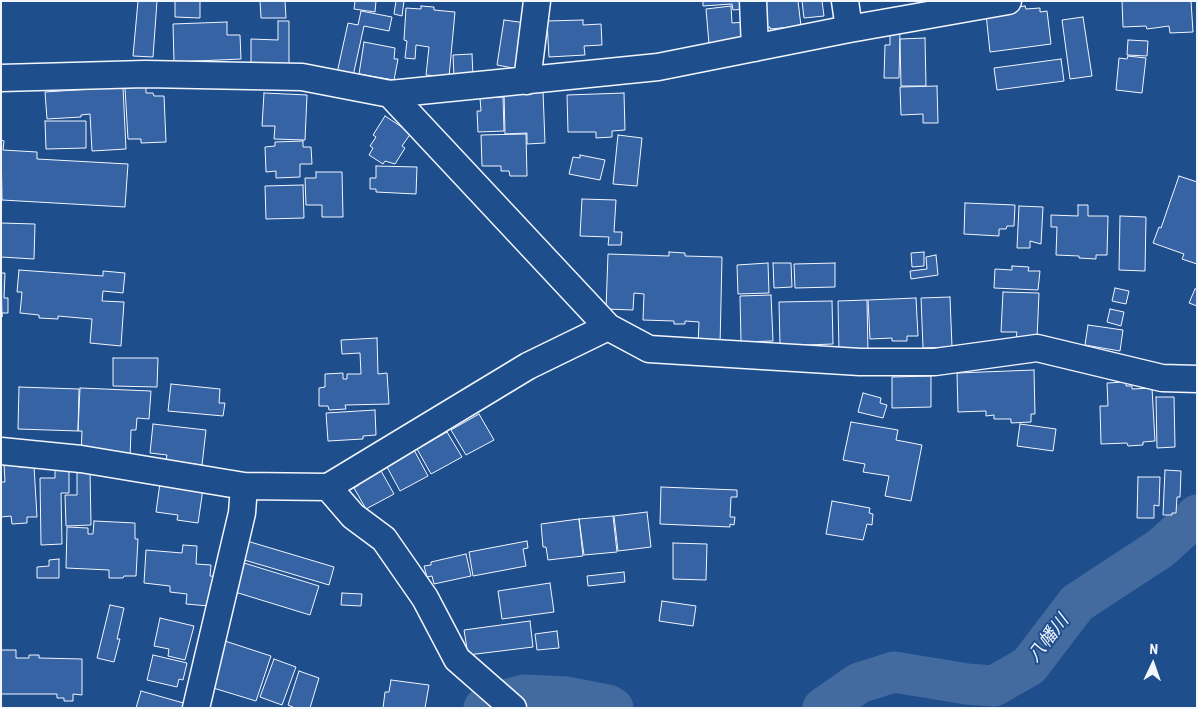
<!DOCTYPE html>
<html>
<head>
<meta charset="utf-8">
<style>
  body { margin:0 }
  #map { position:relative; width:1198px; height:709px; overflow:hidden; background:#1f4e8c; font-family:"Roboto Condensed",sans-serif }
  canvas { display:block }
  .frame { position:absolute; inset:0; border:2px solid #f2f6ff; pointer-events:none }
  .north { position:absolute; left:1128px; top:639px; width:50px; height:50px; -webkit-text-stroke:4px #1f4e8c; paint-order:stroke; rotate:3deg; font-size:14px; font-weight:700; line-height:20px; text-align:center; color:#f2f6ff }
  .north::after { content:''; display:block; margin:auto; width:18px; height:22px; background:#f2f6ff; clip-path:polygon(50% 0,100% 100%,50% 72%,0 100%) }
</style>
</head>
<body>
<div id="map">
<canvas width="1198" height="709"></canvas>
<div class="frame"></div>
<div class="north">N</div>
</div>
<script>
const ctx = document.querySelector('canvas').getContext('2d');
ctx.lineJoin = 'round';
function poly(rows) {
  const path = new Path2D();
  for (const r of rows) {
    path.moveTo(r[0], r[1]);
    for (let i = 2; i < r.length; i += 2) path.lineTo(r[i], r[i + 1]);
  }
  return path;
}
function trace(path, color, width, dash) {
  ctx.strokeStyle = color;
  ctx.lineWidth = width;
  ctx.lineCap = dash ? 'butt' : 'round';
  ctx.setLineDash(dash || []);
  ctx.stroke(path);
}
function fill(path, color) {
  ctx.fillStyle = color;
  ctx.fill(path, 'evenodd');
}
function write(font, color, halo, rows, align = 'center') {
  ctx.font = font + ' "Roboto Condensed","Noto Sans JP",sans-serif';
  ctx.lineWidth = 4;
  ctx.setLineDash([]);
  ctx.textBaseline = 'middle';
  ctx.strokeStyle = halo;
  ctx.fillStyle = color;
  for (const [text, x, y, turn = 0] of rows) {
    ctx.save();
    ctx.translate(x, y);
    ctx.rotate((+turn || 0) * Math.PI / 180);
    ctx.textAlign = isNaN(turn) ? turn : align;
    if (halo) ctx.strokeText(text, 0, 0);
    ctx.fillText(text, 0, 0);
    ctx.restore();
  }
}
const river = poly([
  [484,708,492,703,525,695,567,697,608,705,613,708],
  [823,708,859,683,894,672,967,684,994,686,1029,666,1077,603,1161,548,1197,515]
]);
const building = poly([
  [138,1,157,1,153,57,133,56,138,1],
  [175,1,200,1,200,18,175,17,175,1],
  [260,1,285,1,286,18,261,18,260,1],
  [355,1,376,1,375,12,354,9,355,1],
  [396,1,404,1,402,16,394,14,396,1],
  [703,1,745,1,745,9,733,10,732,4,703,6,703,1],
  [763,1,798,1,801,26,770,29,770,27,766,28,763,1],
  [802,1,822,1,824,16,804,18,802,1],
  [1122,1,1191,1,1193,32,1170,33,1169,26,1147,29,1146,26,1123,27,1122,1],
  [421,6,434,7,434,10,455,12,449,77,426,75,429,47,416,45,415,59,405,58,407,41,404,40,406,8,421,9,421,6],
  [731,6,732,23,745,22,746,41,709,44,706,9,731,6],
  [1025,6,1026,9,1040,8,1040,12,1047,11,1051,44,990,52,986,14,1000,9,1025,6],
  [361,11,392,17,389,31,364,26,353,76,337,73,348,23,358,25,361,11],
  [1083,17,1092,76,1070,79,1062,20,1083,17],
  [504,20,526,23,518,69,497,65,504,20],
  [583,20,583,25,601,24,602,45,584,46,585,55,549,57,547,21,583,20],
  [278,21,289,21,289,64,251,63,251,39,278,40,278,21],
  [227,22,227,35,240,35,241,59,174,62,173,24,227,22],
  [890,30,900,30,899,78,884,78,885,45,890,45,890,30],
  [925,38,926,86,901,86,900,39,925,38],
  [1128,40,1148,41,1147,56,1127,55,1128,40],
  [364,42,395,48,394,59,398,59,394,80,359,74,364,42],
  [472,54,473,76,454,77,453,55,472,54],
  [1128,56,1146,58,1142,93,1116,90,1119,58,1127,59,1128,56],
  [1061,59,1064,81,997,90,994,68,1061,59],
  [937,86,938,123,923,123,923,114,901,115,900,87,937,86],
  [123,87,126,149,92,151,90,114,81,115,81,117,47,119,45,92,123,87],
  [146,87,146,93,153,93,154,96,164,96,166,142,141,143,141,139,128,139,125,88,146,87],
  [543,91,545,143,527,144,527,133,505,134,504,92,543,91],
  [264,93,307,95,305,140,274,139,275,126,262,126,264,93],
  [624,93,625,130,612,131,612,137,596,138,596,132,568,132,567,95,624,93],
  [503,97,504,131,478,132,477,111,481,111,480,98,503,97],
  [385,116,411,133,402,146,405,148,395,164,385,161,383,164,369,155,373,148,370,146,376,137,373,135,385,116],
  [45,121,86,121,86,148,46,149,45,121],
  [526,134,527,176,510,176,509,171,501,171,501,166,482,166,481,135,526,134],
  [618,135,642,138,637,186,613,184,618,135],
  [1,140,4,141,3,150,37,152,37,159,128,164,125,207,2,200,1,140],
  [303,141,303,147,311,147,312,164,300,164,300,177,276,178,276,171,266,172,265,147,275,146,275,142,303,141],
  [580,155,605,160,600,180,569,174,573,157,580,158,580,155],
  [376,166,417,167,416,194,376,192,376,189,370,189,370,178,376,178,376,166],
  [316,172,342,172,343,217,322,217,322,205,306,205,305,178,316,178,316,172],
  [1179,176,1197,182,1197,264,1182,259,1184,254,1153,243,1159,227,1161,228,1179,176],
  [303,185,304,218,266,219,265,186,303,185],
  [582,199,616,200,614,232,622,232,621,245,608,245,609,237,580,236,582,199],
  [965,203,1015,205,1014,226,1007,226,1006,229,999,229,999,236,964,234,965,203],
  [1078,205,1088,205,1088,216,1108,216,1107,255,1096,255,1096,259,1079,258,1079,256,1056,255,1057,227,1051,227,1051,215,1078,216,1078,205],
  [1019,206,1043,207,1041,244,1030,241,1030,248,1017,248,1019,206],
  [1120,216,1146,217,1145,271,1119,270,1120,216],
  [1,223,35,224,34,259,1,257,1,223],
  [669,252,685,253,685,256,722,257,720,346,698,345,699,322,685,321,685,324,674,324,674,321,643,320,644,294,634,293,633,310,606,309,608,254,669,256,669,252],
  [924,252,924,266,912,267,911,253,924,252],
  [936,255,938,275,911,279,910,271,927,269,926,257,936,255],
  [768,263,769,293,738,294,737,265,768,263],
  [773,263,791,263,792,287,774,288,773,263],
  [835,263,835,287,795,288,794,264,835,263],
  [1012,266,1029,267,1028,271,1040,271,1038,290,994,288,995,269,1012,270,1012,266],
  [19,270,103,276,103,271,125,273,123,293,103,291,102,301,124,302,121,346,90,343,92,319,58,316,58,319,39,318,39,315,20,313,22,292,17,292,19,270],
  [1,273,5,273,4,298,8,298,8,313,2,313,2,317,1,273],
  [1115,288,1129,291,1126,304,1112,301,1115,288],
  [1195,289,1197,289,1197,306,1189,303,1195,289],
  [1003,292,1039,293,1037,339,1016,338,1017,332,1001,332,1003,292],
  [771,295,773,341,741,342,740,296,771,295],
  [950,297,952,347,923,348,921,298,950,297],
  [916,298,918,336,907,336,907,341,892,341,892,338,870,339,868,300,916,298],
  [867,300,868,352,839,352,838,301,867,300],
  [832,301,833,344,780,346,779,302,832,301],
  [1110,309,1124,312,1121,326,1107,322,1110,309],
  [1088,325,1123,330,1120,351,1085,345,1088,325],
  [377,338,378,374,387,373,389,404,345,405,346,409,329,410,328,406,319,406,319,388,325,387,325,374,343,373,343,379,347,379,347,374,361,374,360,353,342,354,341,340,377,338],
  [113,358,158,358,157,387,113,386,113,358],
  [1034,370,1035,414,1031,414,1031,422,1011,423,1011,419,994,419,994,415,986,416,986,411,958,412,957,373,1034,370],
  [931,376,931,407,892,408,892,377,931,376],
  [1126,382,1126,386,1132,386,1132,389,1152,388,1155,441,1143,442,1143,445,1128,446,1127,443,1101,444,1100,406,1108,406,1107,383,1126,382],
  [171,384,220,389,219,403,225,403,223,416,168,411,171,384],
  [19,387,79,389,78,431,18,429,19,387],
  [80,388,151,391,149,419,137,418,136,430,131,430,130,458,81,456,82,431,78,431,80,388],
  [863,393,881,398,880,403,887,405,883,418,858,412,863,393],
  [1156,397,1174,397,1175,447,1157,448,1156,397],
  [375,410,376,435,363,436,363,439,328,441,326,413,375,410],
  [479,414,494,440,466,455,451,430,479,414],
  [851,422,898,430,896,440,922,445,911,501,885,496,889,476,863,472,865,464,843,460,851,422],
  [153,424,206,430,202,465,166,460,167,455,150,453,153,424],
  [1020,424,1056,429,1053,451,1017,446,1020,424],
  [447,432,462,457,431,474,417,449,447,432],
  [414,450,428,476,400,491,387,467,398,460,398,458,414,450],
  [18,463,19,467,34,466,37,517,27,517,27,523,12,524,11,516,1,517,1,482,5,482,4,464,18,463],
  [380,469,394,494,366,509,354,488,359,485,357,481,380,469],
  [55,470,69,470,69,493,61,493,62,544,41,545,40,478,55,478,55,470],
  [1165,470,1181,471,1180,497,1177,497,1176,513,1172,513,1172,515,1163,515,1165,470],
  [77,471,90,471,91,525,66,526,65,495,77,495,77,471],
  [1138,477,1160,477,1159,506,1154,505,1154,518,1137,518,1138,477],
  [160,483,203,489,198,523,177,520,178,515,156,512,160,483],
  [661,487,737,490,737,497,731,497,730,517,735,517,734,525,730,524,730,527,660,524,661,487],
  [832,501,870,508,869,513,873,514,872,525,867,524,863,540,826,534,832,501],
  [647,512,651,547,618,551,614,516,647,512],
  [613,516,617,552,584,555,579,519,613,516],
  [579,519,583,556,548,560,546,547,543,547,541,524,579,519],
  [94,521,135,523,135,539,138,539,136,576,124,576,123,578,109,578,109,570,66,568,67,527,88,528,88,534,93,534,94,521],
  [247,541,334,567,329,585,241,559,247,541],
  [527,541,528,548,523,549,526,566,473,576,469,552,527,541],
  [673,543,707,544,706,580,673,579,673,543],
  [183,545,197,546,196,564,211,565,210,576,220,577,219,589,210,588,209,606,186,604,187,594,170,592,170,586,144,583,146,550,182,553,183,545],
  [466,554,471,576,434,584,432,576,427,577,424,566,431,565,431,562,466,554],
  [59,559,59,578,37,578,37,567,49,566,49,560,59,559],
  [244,563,319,586,310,615,235,592,244,563],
  [624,572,625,582,588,586,587,576,624,572],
  [550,583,554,612,502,619,498,591,550,583],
  [342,593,362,594,361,606,341,605,342,593],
  [662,601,696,606,693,626,659,621,662,601],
  [110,605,124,608,117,639,120,639,114,662,97,658,110,605],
  [160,618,194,626,185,660,168,656,169,649,154,646,160,618],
  [530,621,533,647,468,655,464,630,530,621],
  [557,631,559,648,537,650,535,634,557,631],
  [225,641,271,656,256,701,210,687,225,641],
  [1,650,16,650,16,658,29,658,29,655,39,655,39,658,82,659,82,695,73,694,73,701,64,701,64,698,57,698,57,694,1,694,1,650],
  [153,655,187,663,183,680,179,679,177,687,147,680,153,655],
  [274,659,296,667,282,705,260,697,274,659],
  [299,671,319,678,310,708,295,708,288,705,299,671],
  [391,680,429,685,425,708,383,708,385,692,389,692,391,680],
  [141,691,187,704,185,708,136,708,141,691]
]);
const minor = poly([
  [753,1,755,48],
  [845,1,849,29],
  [1,78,145,74,302,77,390,94,658,67,849,29,1008,1],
  [527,81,537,1],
  [390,94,608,327,649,349,860,362,935,362,1037,348,1162,378,1197,379],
  [1,451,81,459,244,486,328,487,528,366,608,327],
  [328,487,353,516,384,539,425,598,457,659,513,708],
  [196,708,242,513,244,486]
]);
const waterNames = [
  ["八幡川",1049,639,-52]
];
trace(river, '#446ba0', 41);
fill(building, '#3563a3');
trace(building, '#f2f6ff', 1);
trace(minor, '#f2f6ff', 29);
trace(minor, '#1f4e8c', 26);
write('italic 18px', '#f2f6ff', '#1f4e8c', waterNames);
</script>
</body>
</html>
